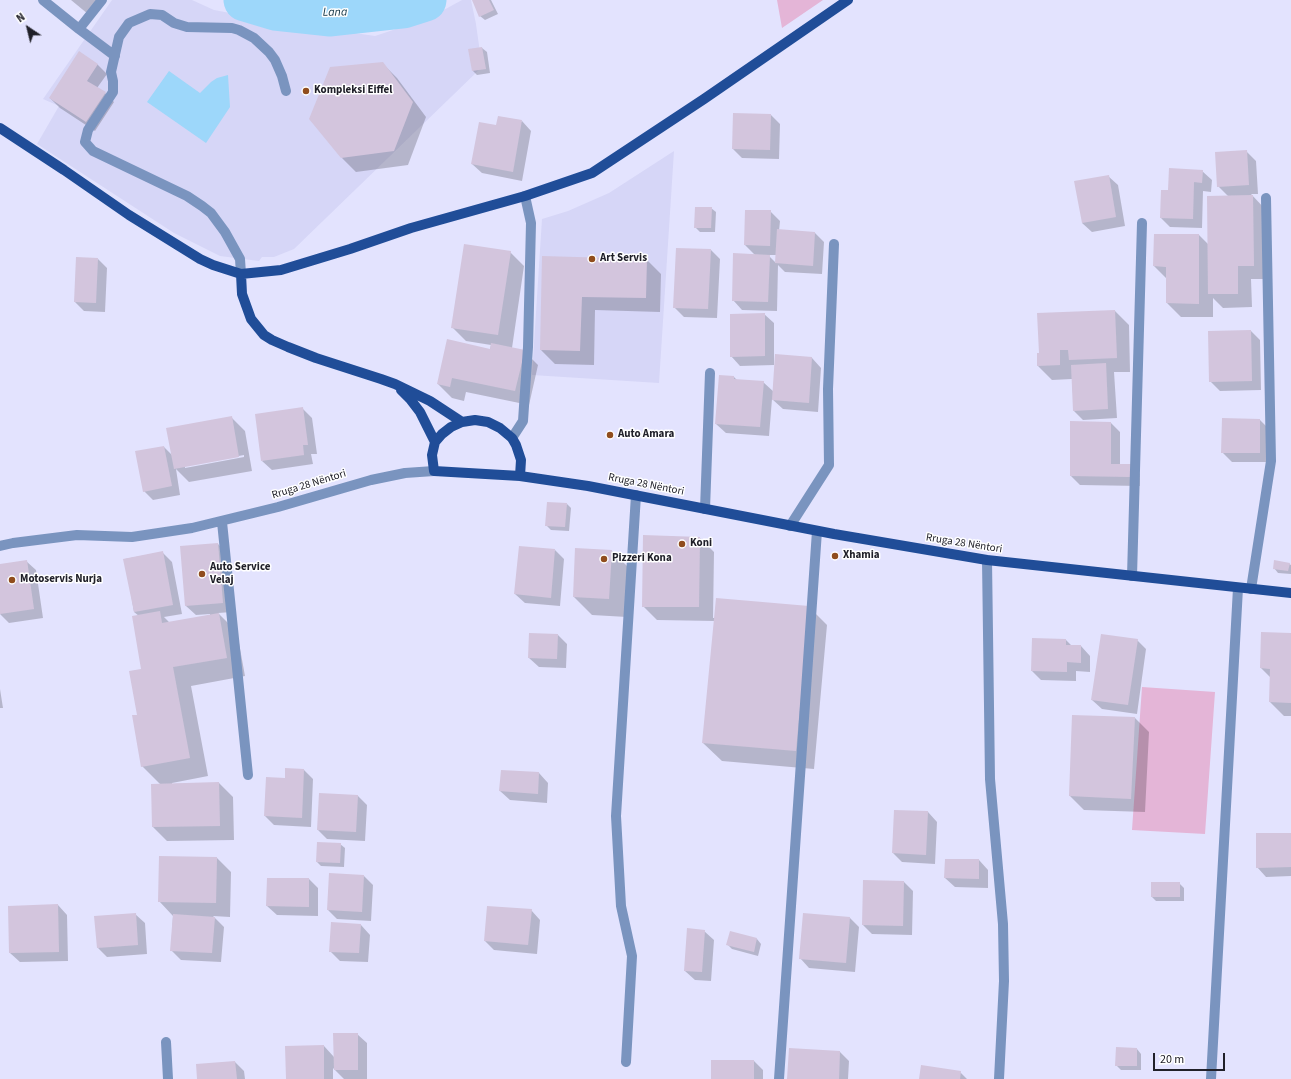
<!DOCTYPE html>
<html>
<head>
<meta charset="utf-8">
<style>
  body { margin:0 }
  #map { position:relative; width:1291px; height:1079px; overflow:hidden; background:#e3e3fe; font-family:"Source Sans 3",sans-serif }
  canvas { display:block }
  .north { position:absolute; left:8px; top:8px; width:40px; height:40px; -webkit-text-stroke:3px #fff; paint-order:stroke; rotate:325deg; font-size:11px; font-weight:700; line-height:16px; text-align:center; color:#202029 }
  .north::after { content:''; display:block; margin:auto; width:14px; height:18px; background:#202029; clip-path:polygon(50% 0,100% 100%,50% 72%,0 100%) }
  .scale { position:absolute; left:1153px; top:1053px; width:72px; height:18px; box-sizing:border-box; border:2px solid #202029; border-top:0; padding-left:5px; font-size:12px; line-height:14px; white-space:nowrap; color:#202029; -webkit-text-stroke:3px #fff; paint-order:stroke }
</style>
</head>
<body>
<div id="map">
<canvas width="1291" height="1079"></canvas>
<div class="north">N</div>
<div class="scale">20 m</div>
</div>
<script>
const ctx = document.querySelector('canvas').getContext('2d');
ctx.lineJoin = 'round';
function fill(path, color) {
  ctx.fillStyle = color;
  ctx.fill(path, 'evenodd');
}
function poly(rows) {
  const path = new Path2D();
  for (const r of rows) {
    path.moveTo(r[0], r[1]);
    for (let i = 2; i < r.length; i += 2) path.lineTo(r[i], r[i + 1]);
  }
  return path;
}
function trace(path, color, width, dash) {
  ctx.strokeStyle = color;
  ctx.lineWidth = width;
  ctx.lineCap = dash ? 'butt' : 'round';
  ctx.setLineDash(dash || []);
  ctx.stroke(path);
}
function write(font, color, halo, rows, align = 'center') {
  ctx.font = font + ' "Source Sans 3",sans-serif';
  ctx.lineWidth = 3;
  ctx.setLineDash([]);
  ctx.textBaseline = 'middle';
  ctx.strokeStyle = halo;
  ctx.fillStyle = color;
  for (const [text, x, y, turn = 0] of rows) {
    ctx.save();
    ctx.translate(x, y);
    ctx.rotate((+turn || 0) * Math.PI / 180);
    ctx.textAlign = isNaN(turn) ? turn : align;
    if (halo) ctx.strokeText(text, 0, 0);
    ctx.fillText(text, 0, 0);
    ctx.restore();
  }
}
const built = poly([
  [112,0,192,0,214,10,277,22,375,36,402,27,422,17,440,12,462,0,471,0,476,24,482,67,294,249,274,257,262,257,259,261,220,256,174,233,37,144,59,106,43,99],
  [674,151,659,383,532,375,542,219,568,211,609,193]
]);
const green = poly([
  [777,0,823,0,782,28],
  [1142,687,1215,692,1205,834,1132,830]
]);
const water = poly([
  [169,71,200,93,211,82,217,78,228,75,230,107,206,143,147,102]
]);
const shadow = poly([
  [71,0,100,0,88,14],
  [474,0,491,0,498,14,485,20,480,16],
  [482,48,487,52,490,73,477,75,473,71,469,50],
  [382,63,397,78,426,117,408,165,356,172,342,158],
  [97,64,107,74,97,88,105,93,114,102,95,131,60,108,50,98],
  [771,115,780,124,779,159,742,158,733,149],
  [522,121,531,131,522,181,482,173,472,164],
  [1246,151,1256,161,1258,194,1251,194,1266,210,1267,279,1251,279,1252,307,1223,308,1213,298,1213,317,1181,317,1167,303,1167,279,1154,266,1199,235,1208,244,1228,196,1218,186],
  [1202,171,1212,180,1211,192,1203,191,1202,228,1170,227,1161,218,1169,191],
  [1108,176,1118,185,1125,226,1092,232,1082,223],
  [711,208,716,212,715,232,700,232,695,227],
  [770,211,780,221,779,231,815,233,824,242,822,274,785,272,778,265,777,311,742,310,733,300,755,255,745,245],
  [768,255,777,255,776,263],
  [711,250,720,259,717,318,684,317,674,307],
  [510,252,524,266,512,348,524,351,538,365,529,405,466,392,464,401,452,398,438,384,490,350,491,345,466,341,452,327],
  [543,257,647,260,661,274,660,312,595,310,594,365,555,364,541,350],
  [98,259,107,268,105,312,84,311,75,302],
  [1115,311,1129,325,1130,372,1114,372,1117,418,1083,420,1074,411,1072,379,1052,380,1038,366,1040,354],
  [764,314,774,323,774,365,740,366,731,356],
  [1251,331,1260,340,1261,390,1220,391,1210,381],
  [776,356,812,358,821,368,818,412,783,409,772,399,769,436,726,433,716,424,720,376,734,377,737,380,763,382,774,392],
  [302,408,312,418,317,454,311,454,313,464,272,470,262,461],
  [231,417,245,431,252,471,189,482,176,469,180,495,153,500,144,491,164,447,173,456],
  [244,455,244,457,185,468,185,466],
  [1223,419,1260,420,1269,429,1269,462,1232,462,1222,452],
  [1071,422,1111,423,1120,432,1120,465,1131,465,1140,474,1140,486,1080,485,1071,476],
  [567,504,571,508,569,531,551,530,546,525],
  [700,538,714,552,713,618,809,607,827,625,814,769,722,761,703,743,715,621,657,620,643,606],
  [218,544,227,553,232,612,218,613,237,632,245,676,191,686,208,776,172,783,172,784,219,783,233,797,234,840,167,841,153,827,160,784,142,766,138,715,143,670,139,616,134,612,125,559,162,552,172,562,182,614,164,617,170,623,210,616,210,614,196,615,186,606,181,547],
  [555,550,564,559,560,606,525,603,515,594],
  [612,551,630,569,627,617,592,615,574,597],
  [26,561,36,570,43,618,9,623,0,614,0,565],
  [1289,564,1291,565,1291,574,1278,573,1274,568],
  [1291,634,1291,716,1284,716,1270,702,1270,677,1261,668],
  [558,635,567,644,566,668,539,667,529,658],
  [1066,640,1072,646,1081,646,1090,656,1090,672,1076,671,1076,681,1041,680,1032,671],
  [1137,640,1146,649,1137,714,1102,709,1092,700],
  [0,689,3,708,0,708],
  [1073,716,1135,718,1149,732,1145,812,1084,810,1070,796],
  [286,769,304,770,313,779,311,827,274,825,265,816,286,779],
  [539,773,548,783,547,803,510,800,500,791],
  [320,794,358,796,367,805,365,841,327,839,318,830],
  [895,811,928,812,937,822,935,864,902,862,893,853],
  [1291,834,1291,876,1266,877,1257,867],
  [340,844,345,848,344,867,321,866,317,862],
  [217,858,231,872,230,917,213,916,224,927,221,962,181,960,171,950,173,916,159,901],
  [946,860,979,860,988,870,988,888,955,887,945,878],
  [364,876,373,885,371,921,337,919,328,910],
  [309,879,318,888,318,916,277,915,267,906],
  [904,882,913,891,912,935,872,934,863,925],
  [1179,883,1184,888,1184,901,1156,901,1152,897],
  [58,905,67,915,68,961,20,962,10,953],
  [531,910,540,920,537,954,494,950,485,941],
  [135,914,145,923,147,954,107,957,98,948],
  [850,918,859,927,855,972,809,968,800,958],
  [332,923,361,925,370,935,368,962,340,961,330,951],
  [704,931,714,940,711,981,695,980,685,971],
  [757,939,761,944,758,956,732,949,727,944],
  [357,1034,367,1043,367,1079,344,1079,333,1068,333,1079,287,1079,324,1046,334,1057],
  [790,1049,840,1052,849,1061,848,1079,788,1079],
  [1137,1049,1141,1054,1141,1070,1121,1070,1116,1065],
  [712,1061,754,1061,763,1070,763,1079,712,1079],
  [235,1062,244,1071,245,1079,198,1079],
  [960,1072,967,1079,920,1079]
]);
const river = poly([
  [245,0,275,9,331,15,403,7,425,0]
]);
const building = poly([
  [472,0,489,0,494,10,479,17],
  [482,47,486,69,472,71,468,49],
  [79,51,98,64,87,81,106,92,86,122,49,98],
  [383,62,413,102,394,151,341,158,309,119,330,67],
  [733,113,771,114,770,150,732,149],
  [498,116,522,120,513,172,471,164,479,122,496,125],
  [1247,150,1249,185,1217,187,1215,152],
  [1169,168,1203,170,1202,183,1194,182,1193,219,1160,218,1161,190,1168,190],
  [1109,175,1116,217,1082,223,1074,181],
  [1253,195,1254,266,1238,266,1238,294,1208,294,1207,196],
  [695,207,712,207,711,228,694,228],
  [745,210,771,210,770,246,744,245],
  [777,229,815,232,813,266,775,263],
  [1154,234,1199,234,1199,304,1166,303,1166,267,1153,266],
  [464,244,511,251,498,335,451,328],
  [676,248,711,249,708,309,673,308],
  [733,253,770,255,768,302,732,301],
  [542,256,647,259,646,298,582,297,580,351,540,350],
  [76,257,98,258,96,303,74,302],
  [1115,310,1117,358,1069,360,1068,350,1060,350,1060,365,1037,366,1037,353,1039,353,1037,313],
  [765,313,765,356,730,357,730,314],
  [1251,330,1252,381,1209,382,1208,331],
  [447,339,490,349,491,343,525,350,515,391,452,378,450,387,437,384],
  [775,354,812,357,809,403,772,400],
  [1106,363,1108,409,1073,411,1071,365],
  [719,375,734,376,734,379,764,381,760,427,715,424],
  [303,407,308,445,303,445,304,455,261,461,255,414],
  [232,416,239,457,174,469,166,428],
  [1222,418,1260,419,1260,453,1221,453],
  [1070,421,1111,422,1111,464,1131,464,1131,477,1070,476],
  [164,446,172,486,143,492,135,451],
  [547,502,567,503,565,527,545,526],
  [643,535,700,537,699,607,642,607],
  [218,543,223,603,185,606,180,546],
  [519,546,555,549,551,598,514,594],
  [575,548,612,550,609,599,573,597],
  [163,551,173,605,134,612,123,559],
  [27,560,34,609,0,614,0,564],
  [1274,560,1290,563,1288,571,1273,569],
  [716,598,809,606,796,751,702,743],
  [160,611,162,623,219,613,227,658,173,667,190,758,141,767,132,715,137,715,129,671,141,669,132,616],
  [1261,632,1291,633,1291,703,1269,702,1270,669,1260,668],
  [529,633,558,634,557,659,528,658],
  [1101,634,1138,639,1128,705,1091,700],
  [1032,638,1066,639,1066,645,1081,645,1081,663,1067,662,1067,672,1031,671],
  [1072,715,1135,717,1131,799,1069,796],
  [285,768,304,769,302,818,264,816,266,777,285,778],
  [501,770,539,772,538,794,499,791],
  [219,782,220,826,152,827,151,784],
  [319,793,358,795,356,832,317,830],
  [894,810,928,811,926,855,892,853],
  [1256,833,1291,833,1291,867,1256,868],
  [317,842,341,843,340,863,316,862],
  [159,856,217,857,216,903,158,902],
  [945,859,979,859,979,879,944,878],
  [329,873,364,875,362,912,327,910],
  [267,878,309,878,309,907,266,906],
  [863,880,904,881,903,926,862,925],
  [1151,882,1180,882,1180,897,1151,897],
  [58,904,59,952,9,953,8,906],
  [487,906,532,909,528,945,484,941],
  [136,913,138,945,97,948,94,916],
  [803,913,850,917,846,963,799,959],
  [173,914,215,917,212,953,170,951],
  [331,922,361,924,359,953,329,952],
  [687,928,705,930,702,972,684,971],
  [730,931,757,938,754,952,726,945],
  [333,1033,358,1033,358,1070,334,1070],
  [324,1045,324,1079,286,1079,285,1046],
  [1116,1047,1137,1048,1137,1066,1115,1066],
  [789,1048,840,1051,839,1079,787,1079],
  [711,1060,754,1060,754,1079,711,1079],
  [235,1061,237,1079,197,1079,196,1064],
  [921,1065,961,1071,960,1079,919,1079]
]);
const minor = poly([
  [43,0,79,29,102,0],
  [79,29,115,56],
  [241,274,240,259,225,232,211,213,202,206,187,196,93,151,85,142,88,130,113,92,113,81,111,72,119,37,129,23,150,14,162,15,174,23,187,27,232,28,239,30,254,38,269,52,275,60,282,76,286,91],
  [512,438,523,421,528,347,531,223,525,196],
  [705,509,710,373],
  [222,522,248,775],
  [790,526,829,465,828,389,834,244],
  [0,546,13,543,77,535,132,537,192,528,278,507,371,480,405,473,434,471],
  [987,560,990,779,1003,924,1004,981,999,1079],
  [1132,576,1142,223],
  [1251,589,1271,461,1266,198],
  [166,1042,168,1079],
  [626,1062,632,956,621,906,616,816,636,495],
  [779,1079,817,531],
  [1211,1079,1238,588]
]);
const major = poly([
  [0,128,64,170,129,215,200,259,213,265,241,274,281,270,350,249,411,228,525,196,592,173,704,99,848,0],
  [241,274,242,294,251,319,264,335,272,340,288,347,316,358,381,379,395,384,430,401,462,422],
  [401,390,410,399,420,412,435,442],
  [520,476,521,460,516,445,512,438,500,428,488,422,475,420,462,422,451,427,442,434,435,442,432,455,434,471,520,476,588,486,834,534,987,560,1291,593]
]);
const markers = [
  [306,91,4,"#904d1d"],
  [592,259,4,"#904d1d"],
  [610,435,4,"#904d1d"],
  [682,544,4,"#904d1d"],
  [835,556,4,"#904d1d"],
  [604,559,4,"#904d1d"],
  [202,574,4,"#904d1d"],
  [12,580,4,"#904d1d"]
];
const poiNames = [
  ["Kompleksi Eiffel",314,91],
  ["Art Servis",600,259],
  ["Auto Amara",618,435],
  ["Koni",690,544],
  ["Xhamia",843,556],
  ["Pizzeri Kona",612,559],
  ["Auto Service",210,568],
  ["Velaj",210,581],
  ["Motoservis Nurja",20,580]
];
const streetNames = [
  ["Rruga 28 Nëntori",309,485,-17],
  ["Rruga 28 Nëntori",646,485,11],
  ["Rruga 28 Nëntori",964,544,9]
];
const waterNames = [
  ["Lana",335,13,-1]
];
fill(built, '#d6d6f7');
fill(green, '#e4b5d7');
fill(water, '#9dd7fa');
fill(shadow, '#0003');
trace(river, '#9dd7fa', 43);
fill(building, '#d3c5dd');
trace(minor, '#7a94bf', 10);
trace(major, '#204d98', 10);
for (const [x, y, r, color] of markers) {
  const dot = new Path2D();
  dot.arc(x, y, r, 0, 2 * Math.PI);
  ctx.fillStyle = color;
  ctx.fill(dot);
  trace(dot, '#fff', 1.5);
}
write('bold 11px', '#202029', '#fff', poiNames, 'left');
write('11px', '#202029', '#fff', streetNames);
write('italic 12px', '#103243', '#fff', waterNames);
</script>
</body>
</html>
